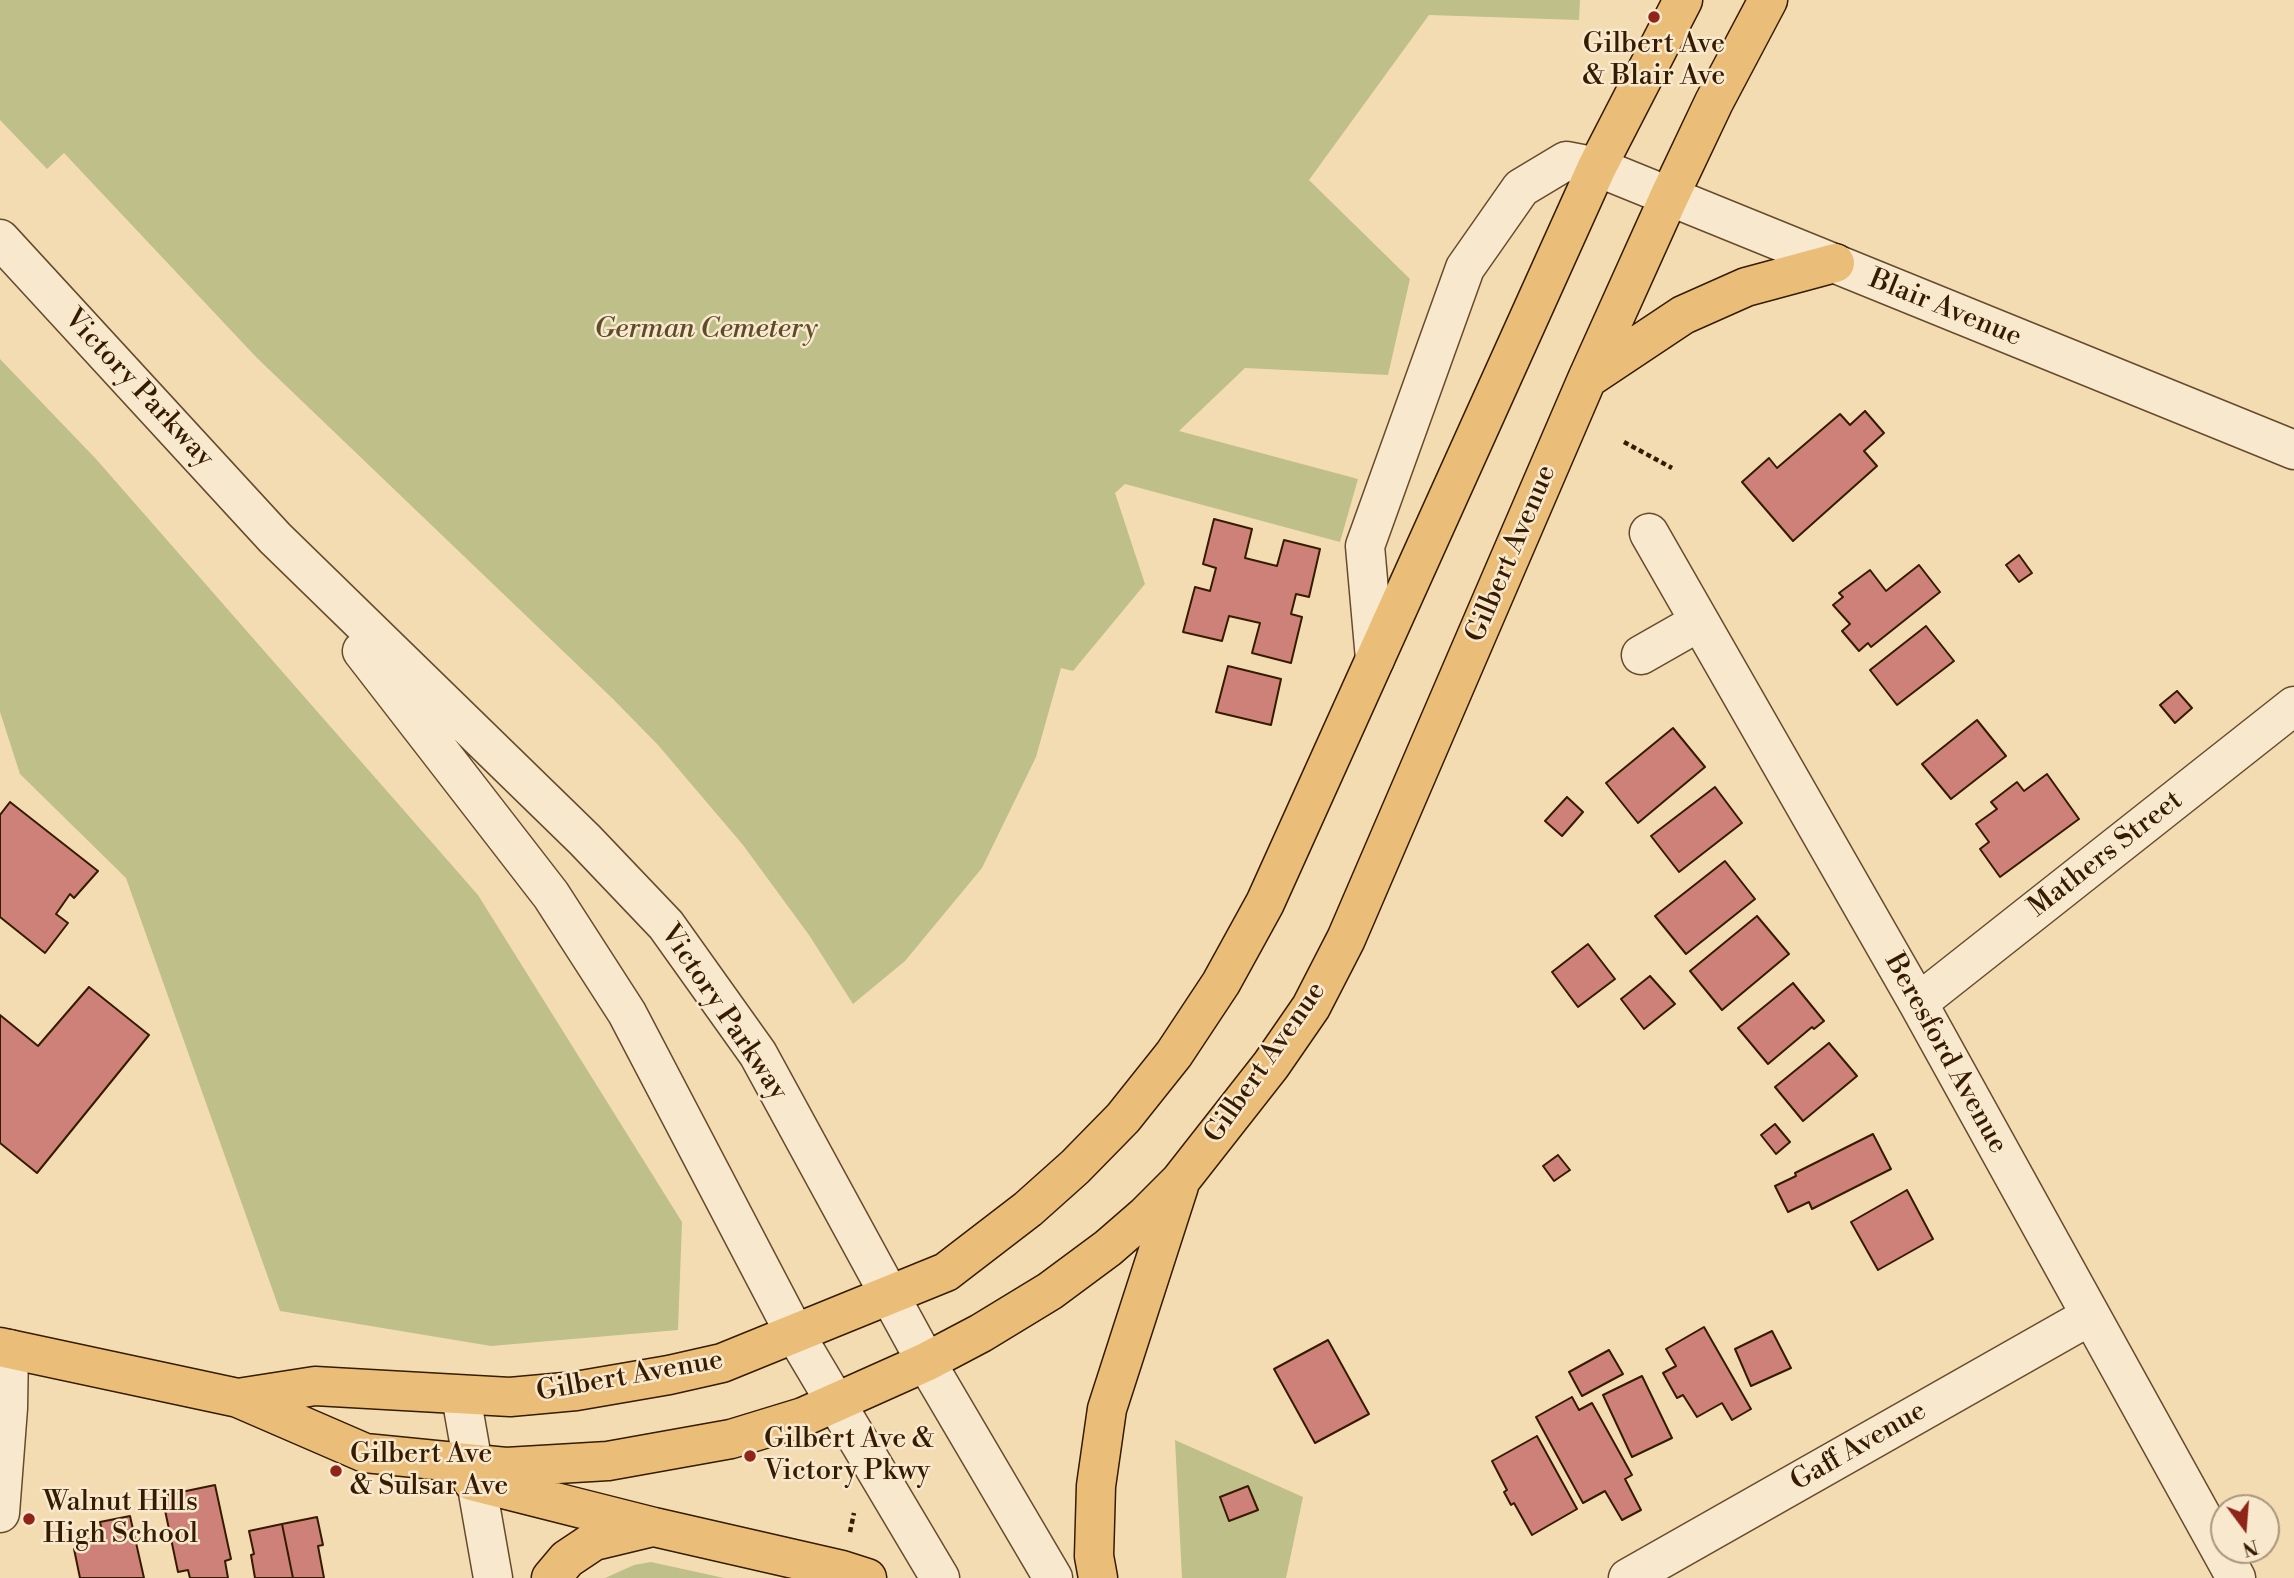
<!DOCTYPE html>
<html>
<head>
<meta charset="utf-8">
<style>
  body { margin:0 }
  #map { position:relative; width:2294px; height:1578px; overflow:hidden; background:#f4dcb2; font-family:"Libre Bodoni",serif }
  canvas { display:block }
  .north { position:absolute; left:2210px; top:1494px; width:70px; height:70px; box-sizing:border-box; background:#f8e8cd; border:2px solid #aa967b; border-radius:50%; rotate:164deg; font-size:19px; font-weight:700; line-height:28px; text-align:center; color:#351b00 }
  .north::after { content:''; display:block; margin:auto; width:24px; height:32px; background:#8f2418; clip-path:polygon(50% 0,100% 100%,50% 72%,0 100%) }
</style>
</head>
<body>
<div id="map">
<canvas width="2294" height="1578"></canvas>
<div class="north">N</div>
</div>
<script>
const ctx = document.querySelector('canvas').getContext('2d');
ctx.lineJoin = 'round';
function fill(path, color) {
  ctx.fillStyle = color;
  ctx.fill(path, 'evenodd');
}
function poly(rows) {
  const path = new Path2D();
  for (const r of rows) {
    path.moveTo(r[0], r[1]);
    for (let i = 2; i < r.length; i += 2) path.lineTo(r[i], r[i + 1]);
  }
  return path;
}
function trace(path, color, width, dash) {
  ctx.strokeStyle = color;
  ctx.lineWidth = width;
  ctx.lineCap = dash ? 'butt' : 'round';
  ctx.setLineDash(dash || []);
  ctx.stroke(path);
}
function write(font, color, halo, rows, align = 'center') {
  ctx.font = font + ' "Libre Bodoni",serif';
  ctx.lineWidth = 5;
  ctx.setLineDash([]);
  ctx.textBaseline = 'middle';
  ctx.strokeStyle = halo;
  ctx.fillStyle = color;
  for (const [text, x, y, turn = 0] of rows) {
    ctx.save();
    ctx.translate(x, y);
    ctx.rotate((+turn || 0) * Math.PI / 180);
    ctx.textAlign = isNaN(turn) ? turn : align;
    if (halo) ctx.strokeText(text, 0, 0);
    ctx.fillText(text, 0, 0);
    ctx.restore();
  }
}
const green = poly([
  [0,0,1580,0,1579,20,1429,15,1309,180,1410,279,1388,375,1245,368,1179,431,1358,479,1340,542,1125,484,1115,493,1145,584,1073,671,1061,668,1036,757,982,868,905,961,853,1004,809,935,743,845,658,745,613,699,257,358,64,153,47,169,0,120],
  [0,359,96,459,478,895,682,1222,678,1330,491,1346,280,1311,126,878,20,774,0,712],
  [1175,1440,1303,1497,1286,1578,1182,1578],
  [651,1562,724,1578,605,1578,634,1565]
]);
const building = poly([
  [1865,411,1884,433,1864,451,1877,466,1793,541,1742,482,1769,458,1777,468,1840,414,1850,425,1865,411],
  [1214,519,1252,529,1245,558,1277,566,1284,540,1320,549,1309,597,1296,594,1291,614,1302,617,1291,663,1252,653,1260,623,1229,616,1222,641,1183,632,1195,587,1210,591,1216,568,1203,564,1214,519],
  [2019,555,2032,573,2019,582,2006,565,2019,555],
  [1919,565,1940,592,1871,647,1868,643,1859,651,1842,631,1850,624,1833,605,1843,597,1839,593,1870,570,1886,591,1919,565],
  [1926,626,1954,661,1897,705,1870,670,1926,626],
  [1228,666,1281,679,1271,725,1216,712,1228,666],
  [2177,691,2192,708,2175,723,2160,705,2177,691],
  [1977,720,2006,756,1951,799,1922,764,1977,720],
  [1673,728,1705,767,1638,823,1606,783,1673,728],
  [2047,774,2079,819,2000,877,1980,849,1989,842,1976,824,1997,809,1991,802,2017,782,2024,791,2047,774],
  [1715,787,1742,823,1679,872,1651,836,1715,787],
  [1567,797,1583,812,1562,836,1545,821,1567,797],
  [10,802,98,871,74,898,70,894,56,914,68,923,45,953,0,917,0,815,10,802],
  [1725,861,1755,899,1686,954,1655,916,1725,861],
  [1757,916,1789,954,1722,1010,1690,971,1757,916],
  [1588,944,1615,979,1578,1007,1552,972,1588,944],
  [1650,976,1675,1004,1644,1029,1621,999,1650,976],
  [1793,983,1824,1021,1814,1029,1812,1027,1768,1064,1738,1028,1793,983],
  [89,987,149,1035,37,1173,0,1143,0,1015,38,1046,89,987],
  [1829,1043,1857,1076,1803,1121,1775,1087,1829,1043],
  [1775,1124,1790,1142,1776,1154,1761,1135,1775,1124],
  [1873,1134,1891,1169,1812,1209,1809,1202,1788,1212,1775,1186,1796,1176,1795,1173,1873,1134],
  [1558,1155,1570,1170,1554,1181,1543,1166,1558,1155],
  [1907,1190,1933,1239,1878,1270,1851,1222,1907,1190],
  [1704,1327,1751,1409,1732,1420,1722,1403,1697,1417,1683,1395,1677,1398,1663,1373,1676,1366,1666,1349,1704,1327],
  [1772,1331,1791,1368,1751,1386,1735,1349,1772,1331],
  [1328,1340,1369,1414,1315,1443,1274,1369,1328,1340],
  [1609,1350,1623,1374,1582,1396,1569,1372,1609,1350],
  [1642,1376,1672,1438,1632,1457,1603,1395,1642,1376],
  [1572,1397,1579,1410,1592,1403,1632,1475,1625,1479,1641,1510,1622,1520,1605,1491,1583,1503,1536,1417,1572,1397],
  [1537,1436,1577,1509,1532,1535,1514,1503,1511,1505,1504,1492,1507,1490,1492,1461,1537,1436],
  [215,1485,231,1559,225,1561,228,1578,190,1578,188,1570,178,1572,162,1496,215,1485],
  [1248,1486,1258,1510,1229,1521,1220,1497,1248,1486],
  [130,1516,144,1578,80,1578,74,1549,76,1549,76,1543,103,1536,100,1522,130,1516],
  [317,1517,323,1545,318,1546,324,1578,293,1578,282,1524,317,1517],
  [282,1524,293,1578,255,1578,251,1555,254,1554,249,1531,282,1524]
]);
const path = poly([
  [1624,442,1672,468],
  [850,1532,854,1513]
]);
const minor = poly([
  [0,239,275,538,585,840,666,925,758,1054,926,1362,1053,1578],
  [1649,533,1918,1003,2236,1578],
  [362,651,551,895,627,1013,795,1334,940,1578],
  [1641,655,1699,622],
  [1375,659,1365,546,1465,268,1521,188,1566,161,1597,167,2294,450],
  [1918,1003,2294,706],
  [461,1396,493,1578],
  [0,1513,8,1408,9,1349],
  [1628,1578,2090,1316]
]);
const major = poly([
  [1587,379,1683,315,1746,287,1835,263],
  [0,1347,238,1398,365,1453,506,1467,608,1461,731,1439,803,1417,926,1362,981,1333,1050,1291,1108,1248,1146,1215,1180,1181,1271,1065,1311,1007,1346,939,1587,379,1669,197,1714,102,1768,0],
  [238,1398,315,1386,510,1397,576,1391,669,1375,722,1363,946,1272,1028,1209,1075,1167,1123,1118,1174,1054,1221,983,1265,903,1597,167,1683,0],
  [472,1481,654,1527,842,1570,867,1578],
  [551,1578,567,1559,594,1541,648,1528],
  [1098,1578,1094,1556,1096,1486,1107,1409,1179,1186]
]);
const markers = [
  [1654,17,7,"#8f2418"],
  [750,1456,7,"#8f2418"],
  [336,1471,7,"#8f2418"],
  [29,1519,7,"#8f2418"]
];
const poiNames = [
  ["Gilbert Ave",1654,45,"center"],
  ["& Blair Ave",1654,77,"center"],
  ["Gilbert Ave &",764,1440],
  ["Victory Pkwy",764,1472],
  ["Gilbert Ave",350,1455],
  ["& Sulsar Ave",350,1487],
  ["Walnut Hills",43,1503],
  ["High School",43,1535]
];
const streetNames = [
  ["Blair Avenue",1945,309,22],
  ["Victory Parkway",138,389,47],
  ["Gilbert Avenue",1512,554,-67],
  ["Mathers Street",2106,855,-38],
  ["Victory Parkway",723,1013,56],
  ["Beresford Avenue",1945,1054,61],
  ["Gilbert Avenue",1266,1063,-55],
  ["Gilbert Avenue",630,1377,-10],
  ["Gaff Avenue",1859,1447,-30]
];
const parkNames = [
  ["German Cemetery",706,330]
];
fill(green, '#bfbf89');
fill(building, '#ce8178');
trace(building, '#351b00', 2);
trace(minor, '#654b2c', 41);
trace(major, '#351b00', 41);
trace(path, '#351b00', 4.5, [5, 3.5]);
trace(minor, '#f8e8cd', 38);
trace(major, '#eabe79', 38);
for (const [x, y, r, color] of markers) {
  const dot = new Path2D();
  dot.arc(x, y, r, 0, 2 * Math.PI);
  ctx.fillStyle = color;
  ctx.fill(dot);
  trace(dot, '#f8e8cd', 2.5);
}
write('28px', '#351b00', '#f8e8cd', poiNames, 'left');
write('28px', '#351b00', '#f8e8cd', streetNames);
write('italic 28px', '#5e4c29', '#f8e8cd', parkNames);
</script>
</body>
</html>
